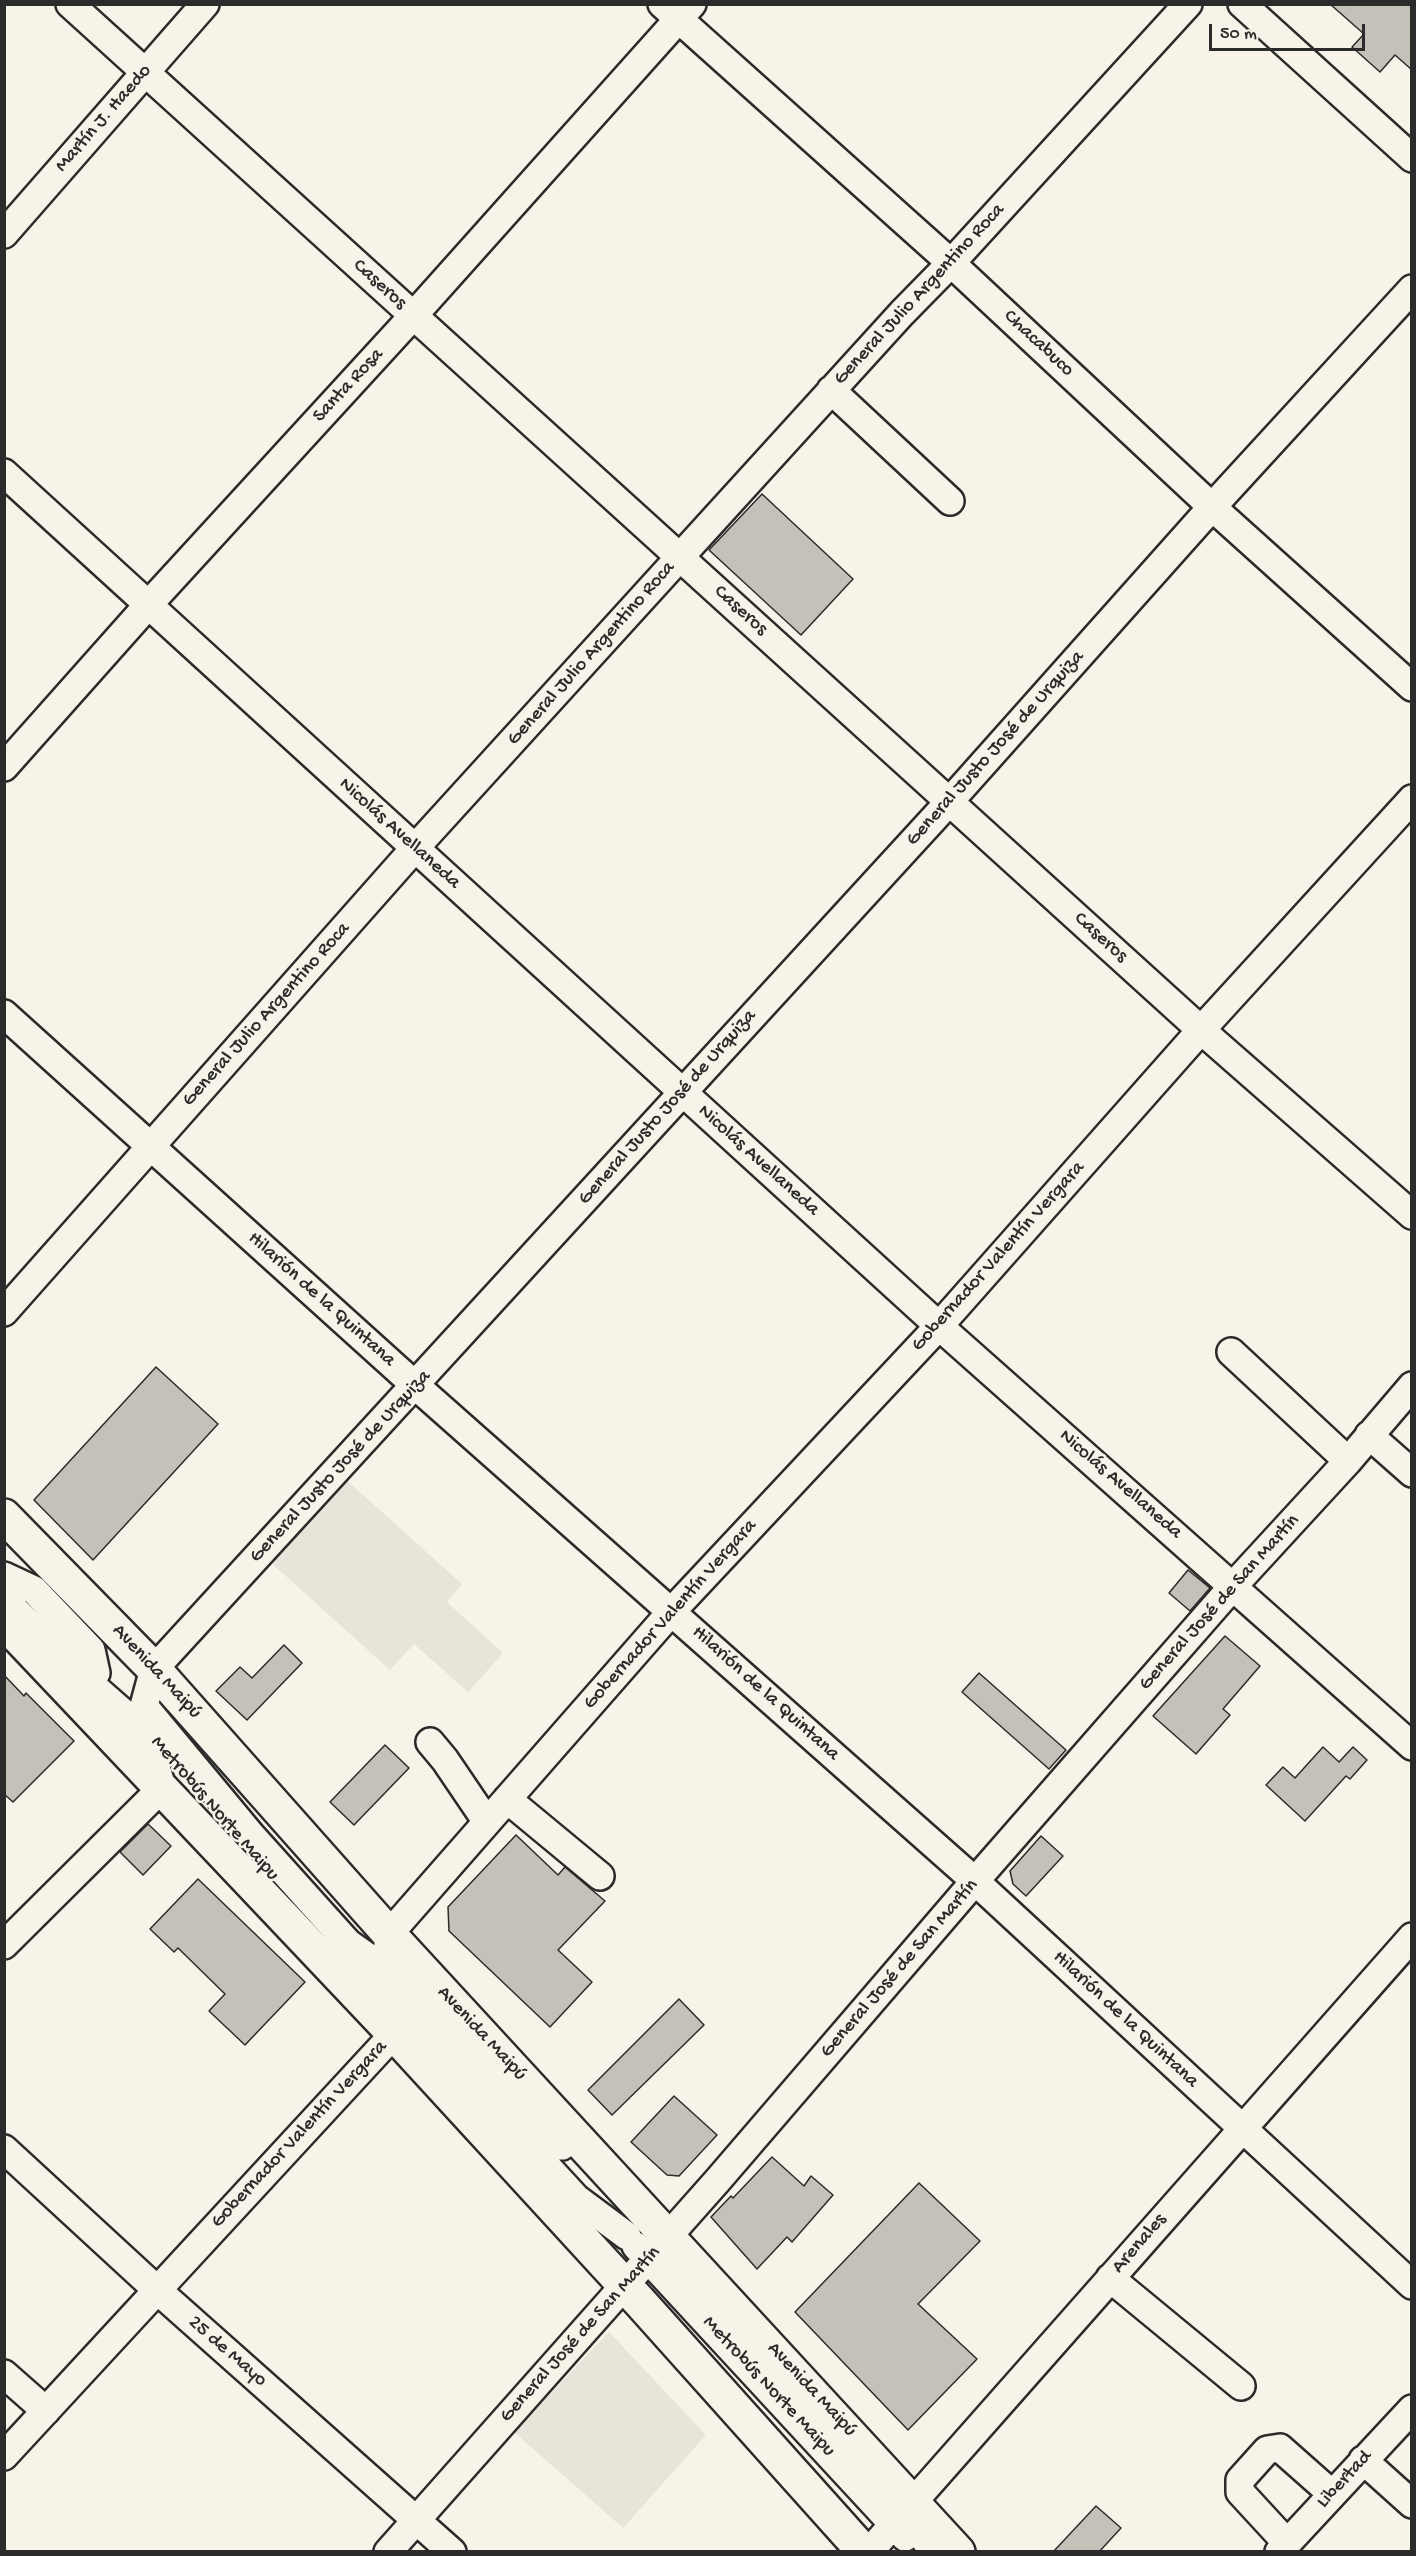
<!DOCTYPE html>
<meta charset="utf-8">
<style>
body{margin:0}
#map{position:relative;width:1416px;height:2556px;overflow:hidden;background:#f7f3e8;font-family:"Gochi Hand",sans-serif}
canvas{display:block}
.frame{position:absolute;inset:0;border:6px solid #2b2b2b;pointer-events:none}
.scale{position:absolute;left:1209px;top:24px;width:156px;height:27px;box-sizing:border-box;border:3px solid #2b2b2b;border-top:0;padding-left:8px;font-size:18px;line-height:21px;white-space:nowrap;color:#2b2b2b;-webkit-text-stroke:4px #f7f3e8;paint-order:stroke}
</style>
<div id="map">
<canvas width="1416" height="2556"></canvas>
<div class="frame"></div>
<div class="scale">50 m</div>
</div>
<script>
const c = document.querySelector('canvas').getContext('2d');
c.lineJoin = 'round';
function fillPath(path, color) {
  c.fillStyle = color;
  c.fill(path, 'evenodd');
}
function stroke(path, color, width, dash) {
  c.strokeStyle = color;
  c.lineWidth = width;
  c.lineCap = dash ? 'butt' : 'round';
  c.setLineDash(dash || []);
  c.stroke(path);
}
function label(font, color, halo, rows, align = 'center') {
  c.font = font + ' "Gochi Hand",sans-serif';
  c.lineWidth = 5;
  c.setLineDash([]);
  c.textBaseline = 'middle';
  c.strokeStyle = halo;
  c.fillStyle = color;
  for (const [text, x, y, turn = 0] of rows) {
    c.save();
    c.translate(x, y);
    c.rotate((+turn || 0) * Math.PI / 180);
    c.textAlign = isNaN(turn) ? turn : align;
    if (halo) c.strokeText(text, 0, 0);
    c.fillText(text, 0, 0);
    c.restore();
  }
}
fillPath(new Path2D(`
 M343,1477L462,1584L447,1602L503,1653L468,1692L414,1644L390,1670L268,1560Z
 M609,2332L706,2435L623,2528L514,2432Z`), '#e8e4da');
const building = new Path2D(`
 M1330,4H1412V70L1395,55L1380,72L1352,47L1364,34Z
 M762,494L853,579L801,635L709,550Z
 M156,1367L218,1424L93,1560L34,1500Z
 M1188,1570L1210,1588L1190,1611L1169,1593Z
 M1225,1636L1260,1666L1223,1709L1230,1715L1196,1754L1153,1716Z
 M284,1645L302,1663L247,1720L216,1691L240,1667L252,1678Z
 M979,1673L1066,1750L1049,1769L962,1692Z
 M4,1675L24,1696L26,1693L74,1741L13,1802L4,1794Z
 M385,1745L409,1768L354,1825L330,1802Z
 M1323,1747L1339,1762L1353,1747L1367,1760L1350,1779L1346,1776L1305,1821L1266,1785L1283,1767L1295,1778Z
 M148,1824L171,1846L143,1875L120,1852Z
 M516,1835L558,1875L565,1867L605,1901L558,1950L592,1982L550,2027L449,1931L448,1907Z
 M1041,1836L1063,1856L1026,1896L1013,1884L1010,1871Z
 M198,1879L305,1982L245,2045L209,2011L225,1994L178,1948L174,1952L150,1929Z
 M679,1999L704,2025L612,2115L588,2090Z
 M674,2096L717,2135L679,2176L667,2175L631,2142Z
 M772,2157L804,2186L811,2176L833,2195L792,2242L787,2237L757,2269L711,2217L731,2196L733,2198Z
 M919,2183L980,2241L918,2304L977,2359L908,2430L795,2312Z
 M1096,2506L1121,2528L1099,2552H1053Z`);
fillPath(building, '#c4c1b9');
stroke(building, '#2b2b2b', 1.5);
const minor = new Path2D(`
 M70,4L1201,1030L1412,1215
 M662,4L951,263L1212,507L1412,687
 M1242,4L1412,158
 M4,234L205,4
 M831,390L950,501
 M4,473L939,1326L1412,1746
 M4,767L149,604L413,316L692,4
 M4,1014L416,1386L975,1881L1412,2285
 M4,1312L415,848L902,313L951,263L1188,4
 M1231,1352L1348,1461
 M1369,1435L1412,1473
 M4,1576L34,1590L91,1650L96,1673
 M4,1599L87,1681L152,1738
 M144,1706L251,1835L348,1943L386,1970L434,2008L562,2146
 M430,1742L445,1760L487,1822
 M507,1799L600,1876
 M4,1945L162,1788L146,1732L144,1706L154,1669L949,802L1212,507L1412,289
 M336,1947L372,1988L421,2021L496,2111L576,2198L627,2236
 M4,2149L156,2289L452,2552
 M636,2246L905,2537
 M1110,2278L1241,2386
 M4,2374L46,2411
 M4,2456L394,2034L383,1995L389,1934L672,1611L939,1326L1201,1030L1412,799
 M1363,2460L1412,2504
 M906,2517L935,2552
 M1287,2543L1240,2492V2480L1267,2450L1280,2448L1332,2494
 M388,2552L718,2180L975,1881L1234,1585L1348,1461L1412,1386
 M869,2552L1412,1937
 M1279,2552L1412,2409`);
const major = new Path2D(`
 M4,1516L154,1669L389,1934L958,2552
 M4,1622L394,2034L640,2302L864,2552`);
stroke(minor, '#2b2b2b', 32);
stroke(major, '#2b2b2b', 38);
stroke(minor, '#f7f3e8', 27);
stroke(major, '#f7f3e8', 33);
label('20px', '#2b2b2b', '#f7f3e8', [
 ["Martín J. Haedo",104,119,-49],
 ["Caseros",379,285,42],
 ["General Julio Argentino Roca",920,295,-47],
 ["Chacabuco",1038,344,43],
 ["Santa Rosa",349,386,-47],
 ["Caseros",740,611,42],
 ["General Julio Argentino Roca",592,654,-48],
 ["General Justo José de Urquiza",996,749,-48],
 ["Nicolás Avellaneda",399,834,42],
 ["Caseros",1100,938,42],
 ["General Julio Argentino Roca",267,1015,-48],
 ["General Justo José de Urquiza",668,1108,-48],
 ["Nicolás Avellaneda",758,1161,42],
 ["Gobernador Valentín Vergara",999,1257,-48],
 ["Hilarión de la Quintana",321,1300,42],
 ["General Justo José de Urquiza",341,1467,-47],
 ["Nicolás Avellaneda",1120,1485,41],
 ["General José de San Martín",1220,1603,-48],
 ["Gobernador Valentín Vergara",671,1615,-48],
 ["Avenida Maipú",156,1672,47],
 ["Hilarión de la Quintana",765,1694,42],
 ["Metrobús Norte Maipu",214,1809,49],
 ["General José de San Martín",900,1969,-49],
 ["Hilarión de la Quintana",1125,2020,43],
 ["Avenida Maipú",481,2034,47],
 ["Gobernador Valentín Vergara",300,2135,-47],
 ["Arenales",1140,2244,-49],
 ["General José de San Martín",581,2335,-48],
 ["25 de Mayo",227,2352,41],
 ["Metrobús Norte Maipu",768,2387,47],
 ["Avenida Maipú",811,2390,47],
 ["Libertad",1345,2480,-47]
]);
</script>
